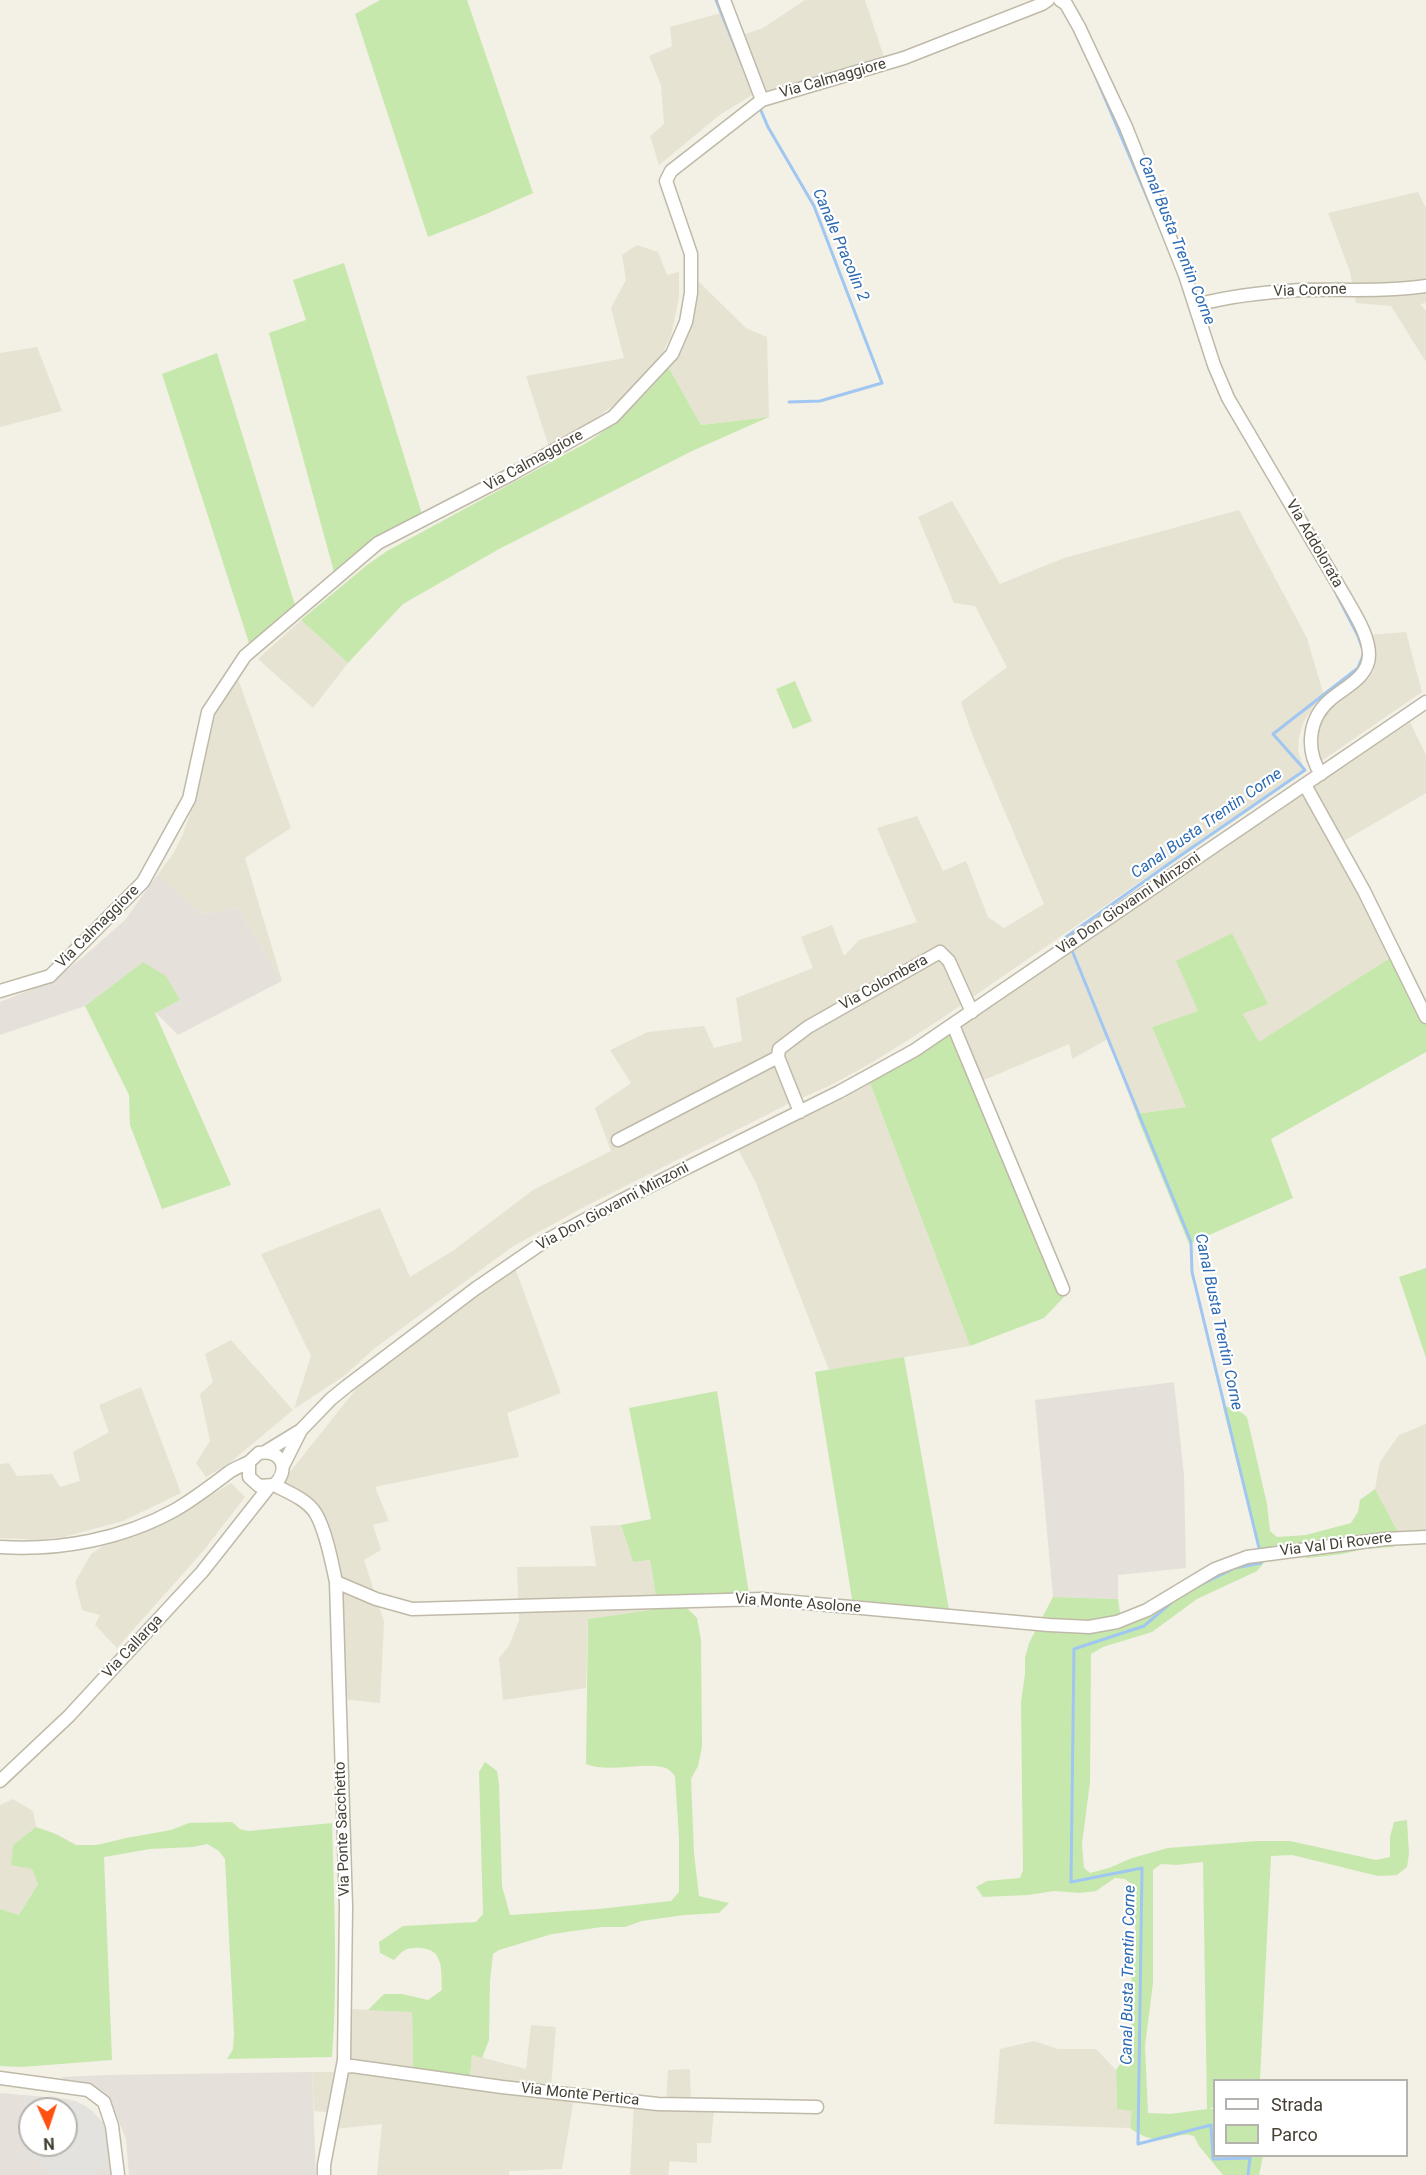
<!DOCTYPE html>
<style>
body{margin:0}
#map{position:relative;width:1426px;height:2175px;overflow:hidden;background:#f3f0e5;font-family:Roboto,sans-serif}
canvas{display:block}
.legend{position:absolute;left:1213px;top:2079px;width:195px;height:78px;box-sizing:border-box;background:#fff;border:2px solid #b5b3ae;margin:0;padding:8px 10px;list-style:none;font-size:18px;color:#464135}
.legend li{display:flex;align-items:center;gap:12px;height:30px}
.legend b{width:30px;border:2px solid #b5b3ae}
.north{position:absolute;left:18px;top:2097px;width:60px;height:60px;box-sizing:border-box;background:#fff;border:2px solid #b5b3ae;border-radius:50%;rotate:177deg;font-size:16px;font-weight:700;line-height:24px;text-align:center;color:#464135}
.north::after{content:'';display:block;margin:auto;width:21px;height:27px;background:#fe5111;clip-path:polygon(50% 0,100% 100%,50% 72%,0 100%)}
</style>
<div id="map">
<canvas width="1426" height="2175"></canvas>
<ul class="legend">
<li><b style="height:8px;background:#fff"></b>Strada</li>
<li><b style="height:16px;background:#c6e8ad"></b>Parco</li>
</ul>
<div class="north">N</div>
</div>
<script>
const c = document.querySelector('canvas').getContext('2d');
c.lineJoin = 'round';
function fillPath(path, color) {
  c.fillStyle = color;
  c.fill(path, 'evenodd');
}
function stroke(path, color, width, dash) {
  c.strokeStyle = color;
  c.lineWidth = width;
  c.lineCap = dash ? 'butt' : 'round';
  c.setLineDash(dash || []);
  c.stroke(path);
}
function label(font, color, halo, rows, align = 'center') {
  c.font = font + ' Roboto,sans-serif';
  c.lineWidth = 4.5;
  c.setLineDash([]);
  c.textBaseline = 'middle';
  c.strokeStyle = halo;
  c.fillStyle = color;
  for (const [text, x, y, turn = 0] of rows) {
    c.save();
    c.translate(x, y);
    c.rotate((+turn || 0) * Math.PI / 180);
    c.textAlign = isNaN(turn) ? turn : align;
    if (halo) c.strokeText(text, 0, 0);
    c.fillText(text, 0, 0);
    c.restore();
  }
}
fillPath(new Path2D(`
 M805,0H865L884,57L754,94L721,114L659,165L650,136L664,124L661,85L649,56L672,46L670,27L728,11L734,38L763,28Z
 M1418,192L1426,208V303L1420,304L1426,311V362L1391,306L1356,303L1350,272L1328,213Z
 M637,245L658,252L667,275L679,272V297L671,336L662,354L620,400L581,430L549,447L526,376L624,358L611,308L626,280L622,255Z
 M695,278L746,328L767,337L769,417L701,425L669,368L685,340L693,299Z
 M37,347L62,411L0,427V353Z
 M952,501L1000,584L1064,558L1239,510L1307,638L1324,696L1316,702L1303,723L1299,738L1298,751L1305,772L1141,881L941,1019L873,1062L831,1085L788,1104L580,1209L512,1247L375,1348L344,1376L294,1409L311,1356L261,1254L380,1208L410,1277L454,1250L533,1190L611,1151L595,1108L631,1083L610,1050L648,1032L704,1026L714,1048L742,1041L736,998L813,968L801,937L832,925L844,956L859,940L917,922L877,828L917,816L943,871L966,861L988,917L1004,928L1044,904L974,739L961,702L1007,667L975,606L954,603L918,517Z
 M301,620L348,663L313,708L258,659Z
 M1406,632L1422,692L1317,764V729L1327,712L1369,678L1374,669L1375,656L1369,635Z
 M238,679L291,828L245,858L282,981L238,908L201,914L158,874L173,854L183,834L194,802L204,750L215,714Z
 M1410,722L1426,755V793L1337,845L1393,956L1259,1043L1243,1014L1267,1004L1232,933L1177,961L1198,1011L1152,1027L1186,1107L1136,1114L1108,1039L1072,1059L1069,1044L977,1083L951,1034L1151,895Z
 M870,1083L970,1346L829,1370L756,1183L738,1149L839,1101Z
 M515,1268L561,1393L507,1413L519,1457L375,1487L389,1521L373,1525L381,1550L364,1560L384,1622L380,1703L342,1699L338,1612L317,1508L307,1496L282,1482L356,1389L386,1362Z
 M231,1340L293,1410L227,1465L206,1477L196,1463L210,1441L200,1394L213,1382L205,1354Z
 M141,1387L181,1493L123,1521L64,1537L41,1540L0,1538V1464L9,1463L17,1476L52,1474L60,1487L80,1481L73,1452L109,1432L99,1405Z
 M1426,1424V1544L1403,1541L1375,1489L1380,1462L1399,1435Z
 M231,1483L245,1497L204,1550L117,1648L95,1625L100,1615L82,1610L75,1582L91,1554L104,1545L129,1537L175,1517Z
 M621,1525L633,1562L650,1560L658,1610L588,1619L586,1688L503,1700L499,1658L509,1646L519,1620L517,1567L596,1566L590,1526Z
 M13,1799L33,1811L36,1827L13,1845L32,1869L38,1884L19,1915L0,1909V1805Z
 M349,2009L412,2011L413,2069L470,2076L472,2055L526,2069L531,2025L556,2027L550,2098H574L562,2169L509,2171V2175H377L382,2124L334,2129L338,2113L314,2111L312,2072H340Z
 M1034,2041L1058,2049H1096L1116,2070L1117,2109L1133,2110L1130,2128L994,2124L1000,2049Z
 M690,2069L691,2109H714L711,2143H697V2163L670,2161L668,2175H630L634,2102L666,2101L668,2070Z`), '#e7e3d3');
fillPath(new Path2D(`
 M158,874L201,914L238,908L282,981L178,1035L155,1012L180,1000L143,962L85,1006L0,1035V1002L35,988L63,972L82,958L125,920Z
 M1174,1382L1184,1475L1186,1568L1118,1575V1599L1053,1597L1035,1400Z
 M312,2072L316,2175H129L126,2139L117,2117L110,2108L61,2077L108,2075Z
 M0,2093L67,2099L84,2105L92,2111L105,2125L109,2133L115,2175H0ZM30,2109H66V2145H30Z`), '#e5e1da');
fillPath(new Path2D(`
 M380,0H467L533,193L484,215L428,237L355,14Z
 M344,263L422,514L358,553L334,572L269,333L306,320L293,280Z
 M217,353L295,605L250,646L162,374Z
 M669,368L701,425L769,417L692,451L499,549L403,604L348,663L301,620L367,565L387,551L588,442C623,419 642,398 669,368Z
 M795,681L812,721L793,729L776,689Z
 M1232,933L1268,1004L1243,1014L1259,1042L1393,956L1426,1022V1052L1271,1139L1293,1198L1189,1244L1136,1114L1186,1107L1152,1027L1198,1011L1176,961Z
 M143,962L166,976L180,1000L155,1013L231,1185L162,1209L130,1125L129,1095L85,1006Z
 M951,1034L1010,1167L1064,1297L1044,1318L970,1346L870,1083Z
 M1426,1268V1358L1399,1277Z
 M904,1357L951,1621L854,1611L815,1372Z
 M717,1391L750,1600L676,1606L687,1608L697,1618L701,1640L702,1747L698,1766L691,1779L694,1853L699,1896L729,1903L719,1913L684,1915L642,1921L625,1927H602L552,1934L499,1950L493,1954L490,1981L489,2040L482,2058L472,2055L470,2076L413,2069L412,2012L368,2010L384,1994H402L428,2000L442,1990C441,1980 443,1965 437,1956C432,1947 413,1946 405,1950C401,1952 397,1957 394,1960L380,1953L379,1942L403,1926L476,1922L483,1914L479,1772L485,1762L497,1771L499,1784L502,1886L510,1915L599,1909L671,1901L679,1892V1838L675,1776C673,1774 671,1771 668,1769C650,1760 609,1774 586,1764L588,1619L658,1609L650,1560L633,1562L621,1525L651,1519L629,1408Z
 M1223,1407H1234L1247,1417L1267,1504L1270,1531L1277,1537L1306,1535L1351,1523L1358,1512L1360,1500L1375,1489L1403,1541L1393,1547L1365,1549L1342,1554L1309,1558L1286,1555L1268,1558L1257,1571L1197,1599L1152,1632L1103,1647L1091,1654L1090,1782L1082,1844L1084,1868L1090,1873L1109,1868L1132,1858L1168,1848L1257,1841H1290L1376,1860L1390,1857V1837L1394,1822L1407,1820L1409,1854L1407,1867L1397,1875L1378,1876L1292,1855L1271,1856L1260,2080H1214V2107L1209,2109H1214V2156H1263L1259,2175H1223L1199,2146L1194,2136C1184,2133 1179,2136 1170,2138C1155,2142 1142,2137 1130,2128L1132,2111L1117,2109L1116,2070L1128,2053L1131,2045V1982L1136,1953L1134,1886L1125,1879L1115,1878L1096,1891L1080,1893L1054,1891L1028,1895L983,1897L976,1887L987,1881L1020,1878L1023,1870L1021,1702L1025,1674V1658L1029,1643L1053,1597L1118,1599L1121,1619L1103,1622H1065L1069,1632C1089,1632 1109,1632 1128,1625C1174,1607 1212,1571 1261,1559ZM1203,1862L1207,2109L1170,2114L1148,2113L1145,2046L1153,1983V1870L1161,1864L1176,1865Z
 M232,1822L240,1829L248,1831L332,1823C334,1901 338,1980 332,2057L227,2059L233,2049L234,2033L225,1859L219,1851L207,1844L193,1847L150,1849L104,1857L112,2060L22,2067L0,2066V1909L19,1915L38,1884L32,1869L11,1865L13,1845L36,1827L56,1834L76,1845H97L126,1838L171,1830L189,1823Z`), '#c6e8ad');
fillPath(new Path2D(`
 M22,2095L76,2101L92,2111L105,2125L106,2168L96,2169V2175H49L47,2167L28,2156ZM30,2109H66V2145H30Z`), '#e4e2de');
stroke(new Path2D(`
 M716,0L744,69
 M1095,75L1158,223
 M759,106L768,127L814,206L882,383L820,401L789,402
 M1068,942L1066,937L1177,858L1305,770L1273,734L1358,668L1364,653L1358,636L1337,595
 M1071,948L1191,1242L1192,1272L1259,1548
 M1196,1587L1235,1568L1261,1563
 M1173,1601L1144,1626L1074,1649L1071,1882L1142,1868L1138,2144L1211,2125L1213,2159L1250,2158L1248,2175`), '#a0c6f2', 3);
const minor = new Path2D(`
 M724,0L762,100
 M1060,0L1066,4L1079,27L1126,127L1185,275L1214,365L1228,398L1347,600C1356,616 1369,636 1369,655C1369,677 1345,687 1331,699C1308,718 1305,750 1321,774
 M1196,305C1230,296 1265,292 1301,290C1343,289 1385,292 1426,286
 M1305,785L1364,891L1426,1017
 M0,991L50,976L143,882L189,799L208,712L245,656L378,543L512,474L613,417L672,354L686,322L691,293V254L666,181L671,171L762,100L904,58L1042,4L1048,0
 M953,1025L1063,1289
 M800,1112L778,1057L779,1049L808,1027L940,952L949,961L972,1012
 M618,1140L778,1057
 M265,1452L301,1430L331,1399L347,1386L475,1289L545,1241L620,1201L839,1092L915,1050L1426,702
 M283,1466L301,1430
 M274,1485C288,1492 308,1500 316,1514C326,1531 332,1563 336,1582L346,1907L344,2060L324,2165V2175
 M0,1547C59,1551 123,1539 175,1510C194,1499 211,1486 228,1473C234,1468 242,1466 249,1462C252,1460 255,1456 259,1453C281,1449 291,1469 274,1485L259,1486L249,1477V1462
 M336,1582L376,1599L412,1609L762,1599L1049,1625L1089,1627L1117,1622L1147,1610L1215,1569L1247,1557L1385,1539L1426,1537
 M0,1781L69,1716L202,1572L269,1487
 M344,2067L352,2066L502,2087L658,2104L817,2107
 M0,2078L88,2090L104,2102L112,2126L118,2175`);
stroke(minor, '#bfb9a8', 15);
stroke(minor, '#fff', 12);
label('15px', '#464135', '#fff', [
 ["Via Calmaggiore",833,79,-16],
 ["Via Corone",1310,291,-2],
 ["Via Calmaggiore",534,461,-29],
 ["Via Addolorata",1314,544,60],
 ["Via Don Giovanni Minzoni",1129,904,-34],
 ["Via Calmaggiore",98,927,-45],
 ["Via Colombera",884,983,-29],
 ["Via Don Giovanni Minzoni",613,1207,-28],
 ["Via Val Di Rovere",1336,1545,-7],
 ["Via Monte Asolone",798,1604,4],
 ["Via Callarga",133,1647,-47],
 ["Via Ponte Sacchetto",343,1829,-92],
 ["Via Monte Pertica",580,2095,6]
]);
label('italic 16px', '#2c6ab3', '#fff', [
 ["Canal Busta Trentin Corne",1176,241,68],
 ["Canale Pracolin 2",840,245,67],
 ["Canal Busta Trentin Corne",1207,824,-35],
 ["Canal Busta Trentin Corne",1218,1322,78],
 ["Canal Busta Trentin Corne",1129,1975,-89]
]);
</script>
